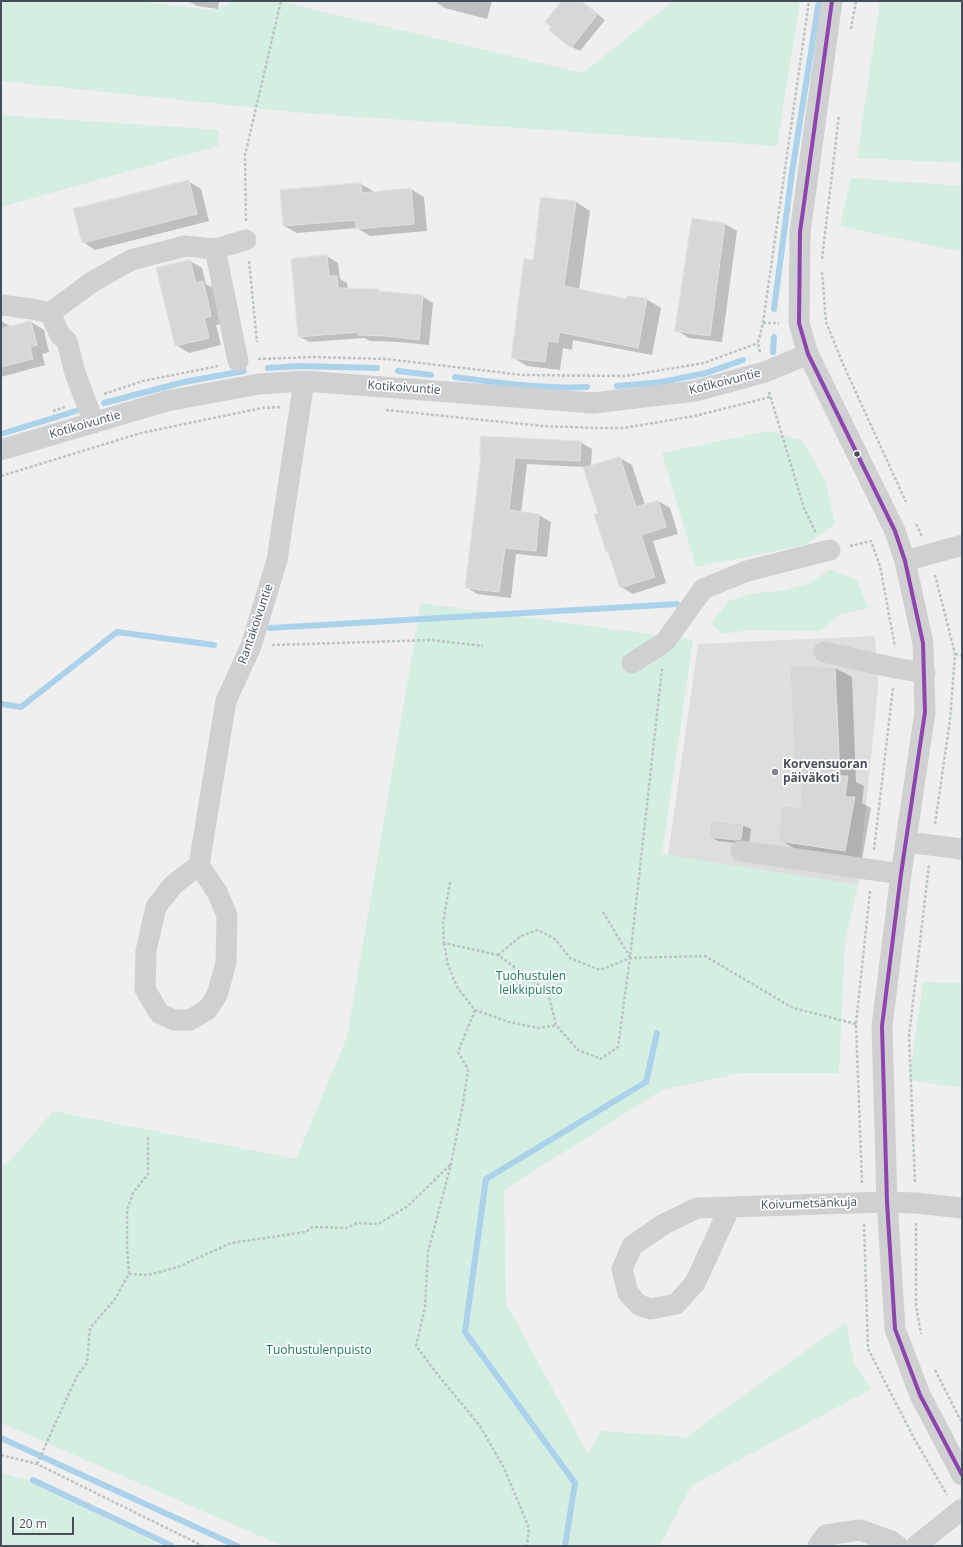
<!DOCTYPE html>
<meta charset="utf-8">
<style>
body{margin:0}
#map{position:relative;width:963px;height:1547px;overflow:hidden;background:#f0efef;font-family:"Open Sans",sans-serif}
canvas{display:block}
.frame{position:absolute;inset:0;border:2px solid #474e5b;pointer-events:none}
.scale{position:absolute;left:12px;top:1517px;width:62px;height:18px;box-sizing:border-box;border:2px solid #474e5b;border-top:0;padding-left:5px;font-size:12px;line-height:14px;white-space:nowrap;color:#474e5b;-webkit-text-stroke:3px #fff;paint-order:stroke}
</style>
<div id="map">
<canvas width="963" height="1547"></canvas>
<div class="frame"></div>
<div class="scale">20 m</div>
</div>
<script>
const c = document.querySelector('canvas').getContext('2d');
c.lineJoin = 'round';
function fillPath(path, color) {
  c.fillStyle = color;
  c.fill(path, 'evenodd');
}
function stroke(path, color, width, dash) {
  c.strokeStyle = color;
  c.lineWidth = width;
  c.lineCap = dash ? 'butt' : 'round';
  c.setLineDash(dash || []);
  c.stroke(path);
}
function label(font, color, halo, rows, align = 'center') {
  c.font = font + ' "Open Sans",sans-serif';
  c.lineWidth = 3.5;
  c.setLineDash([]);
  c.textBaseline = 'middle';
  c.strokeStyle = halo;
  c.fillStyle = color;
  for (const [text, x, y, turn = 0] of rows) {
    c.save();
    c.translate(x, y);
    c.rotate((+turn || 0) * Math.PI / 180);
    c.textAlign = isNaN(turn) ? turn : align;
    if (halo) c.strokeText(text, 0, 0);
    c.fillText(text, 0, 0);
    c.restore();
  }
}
fillPath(new Path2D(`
 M875,636L878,688L858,885L668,856L698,644Z`), '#dededf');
fillPath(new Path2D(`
 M1,1H132L214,10L238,1H277L583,73L673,1H800L777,146L304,113L1,81Z
 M880,1H962V163L857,158Z
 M1,115L219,130L218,146L1,207Z
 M851,178L962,186V252L840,226Z
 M767,431L802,440L826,482L835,524L805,545L696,567L662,453Z
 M830,569L857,580L868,608L841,614L820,631L749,630L723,634L711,623L729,601L754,593L782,591L810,583Z
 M421,603L693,640L662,854L858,885L845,942L839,1073H741L662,1090L504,1190L506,1303L588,1454L601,1431L686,1437L846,1322L854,1362L871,1389L691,1486L660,1546H283L1,1423V1166L10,1161L53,1111L296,1159L347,1037Z
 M923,982L962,983V1088L909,1080Z
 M1,1473L28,1480L162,1546H1Z`), '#d4eee2');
fillPath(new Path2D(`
 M188,1H219L218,9L197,6Z
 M437,1H492L487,19L445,8L437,3Z
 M563,1H581L605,20L580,51L572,47Z
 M188,181L201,189L209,221L95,250L83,242Z
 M361,184L373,191V193L411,189L424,197L427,231L370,236L357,228L297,233L284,226Z
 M576,202L590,211L579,290L628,300L646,299L661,308L652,355L573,340L572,350L563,348L560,370L527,366L512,357L533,261Z
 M725,224L737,231L722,342L689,338L676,330Z
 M327,256L338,263L340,279L347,283L348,289L378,290L381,292L422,296L433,303L429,345L399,342L370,341L364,338L310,342L298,336L292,259Z
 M190,261L202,268L206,284L215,289L223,323L216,325L221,345L189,353L176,345Z
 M1,321L12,327L31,322L44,330L49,352L42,354L45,365L1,377Z
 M580,442L592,449L591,466L620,458L632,465L645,505L658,501L670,508L678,534L653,541L666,583L633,594L621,587L610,553L607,552L600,514L584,467L527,464L521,513L539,515L551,522L547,557L516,554L511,598L477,594L466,587L482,457Z
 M835,668L852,677L856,782L864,786L862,803L871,808L862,860L797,850L780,840L801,808L803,775L796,771Z
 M742,825L751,829L749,844H745L718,841L710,836Z`), '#0003');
stroke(new Path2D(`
 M774,309L792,172L819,1
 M773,352L774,337
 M268,368L299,366L377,368
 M398,371L431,375
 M455,377C499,383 543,389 587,387
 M617,386L662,382L706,373L743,360
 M104,403L184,382L244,371
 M1,434L76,411
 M270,628L677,604
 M1,704L21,707L117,632L214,645
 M1,1438L237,1546
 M33,1480L172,1546
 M565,1546L575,1483L465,1332L486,1179L646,1082L657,1033`), '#abd2ea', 6);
const building = new Path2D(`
 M562,1H580L597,15L571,48L549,30L551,27L545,22Z
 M189,180L197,214L82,243L73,209Z
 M361,183L362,193L411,188L414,224L356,229V220L283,226L280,190Z
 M541,197L576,201L564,286L627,299V296L647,298L638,348L559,332L558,342L548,341L545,362L511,358L524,259L533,260Z
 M692,218L725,223L710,336L675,331Z
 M327,255L329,276H337L338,288L379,289V291L423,295L419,340L387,336L358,335V332L298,337L291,259Z
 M190,260L196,283L203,281L207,297L211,316L204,318L209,338L175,346L156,268Z
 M31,321L37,345L30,347L33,359L1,367V329Z
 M481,436L581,441L580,461L515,458L509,510L539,514L536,551L505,548L499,592L465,588L481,456H480Z
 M620,457L636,507L658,500L666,527L641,535L655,577L620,588L608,552H606L594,514L598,513L583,468Z
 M790,666L835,667L840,776H848L845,797H855L845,851L779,841L781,806L800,807L802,772H795Z
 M711,820L743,824L741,839L736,840L709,837Z`);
fillPath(building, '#d7d7d9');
stroke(building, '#e1e1e2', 1);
stroke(new Path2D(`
 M851,29L856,1
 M246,221L245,155L281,1
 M822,259L839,115
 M249,261L257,342
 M822,272L826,322L843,364L906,502
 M763,323H779
 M760,352L758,343L763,323L809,1
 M258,359L314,357L386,359L523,375L626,376L704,363L758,343
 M769,392L804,508L816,533
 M104,394L143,381L218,366
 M386,410L542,426L597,428H623L695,416L770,397
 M53,411L65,407
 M1,476L141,433L262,408L280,407
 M916,524L922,536
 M850,546L871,541L880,566L895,647
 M272,645L432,640L483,646
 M955,654L962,656
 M935,824L950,720L955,654L935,575
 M874,850L893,688
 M450,882L443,923L444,943L498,955L548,992L556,1025L578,1050L601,1059L618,1047L630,958L662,669
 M603,912L630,957
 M444,943L448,965L457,987L475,1010L509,1022L539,1028L556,1025
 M498,955L521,936L538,930L555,939L570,958L600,970L630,958L705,956L793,1008L856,1024
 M475,1010L458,1052L468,1069L463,1104L451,1164L428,1252L425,1307L416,1346L438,1375L480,1426L504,1468L529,1528L527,1546
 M915,1182L909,1036L929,865
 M862,1183L856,1024L870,891
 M916,1223V1306L921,1334
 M864,1224L868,1349L915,1440L947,1495
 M129,1274L127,1246V1210L133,1193L148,1174V1135
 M935,1370L962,1423
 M1,1455L37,1464L203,1546
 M37,1464L77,1376L87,1363L90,1328L115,1299L129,1274L148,1275L178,1267L231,1243L306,1232L312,1227L347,1228L357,1223L378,1224L408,1206L450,1165`), '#bac4c4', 2.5, [3, 2]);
stroke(new Path2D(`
 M832,1L800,232L799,323L808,354L895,531L905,561L923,643L925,712L901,874L882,1026L887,1202L895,1329L920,1395L962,1475
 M1,305L33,309L50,313L60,335L67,341L75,373L94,423
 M50,313L92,282L131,260L185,246L215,249
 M238,361L215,249L246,240
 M1,450L167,401L259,384L304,381L593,403L695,391L765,372L808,354
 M905,561L962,545
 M824,652L895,668L925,673
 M632,663L665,642L703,589L747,571L830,550
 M907,842L962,849
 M741,851L901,874
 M199,865L217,892L227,915L226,963L217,995L207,1010L190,1020H174L159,1013L145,989L146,951L156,907L173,885L199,865L226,701L251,646L277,560L304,381
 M730,1207L695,1283L676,1304L651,1309L639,1305L628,1293L622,1269L632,1246L664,1224L697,1208L730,1207L887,1202L916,1203L962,1208
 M818,1546L826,1535L860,1530L891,1541L898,1546
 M916,1546L962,1509`), '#ced0d2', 21);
stroke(new Path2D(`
 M832,1L800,232L799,323L808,354L895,531L905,561L923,643L925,712L901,874L882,1026L887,1202L895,1329L920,1395L962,1475`), '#8e44ad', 4);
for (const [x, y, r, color] of [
 [857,454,3.5,"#474e5b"],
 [775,772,4,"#82868f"]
]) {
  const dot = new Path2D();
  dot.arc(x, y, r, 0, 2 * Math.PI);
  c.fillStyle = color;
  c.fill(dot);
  stroke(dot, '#fff', 1.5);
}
label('12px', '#474e5b', '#fff', [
 ["Kotikoivuntie",725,382,-14],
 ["Kotikoivuntie",404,388,4],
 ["Kotikoivuntie",85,425,-16],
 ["Rantakoivuntie",256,624,-71],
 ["Koivumetsänkuja",809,1204,-2]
]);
label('bold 12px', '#474e5b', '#fff', [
 ["Korvensuoran",783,765],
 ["päiväkoti",783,779]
], 'left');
label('12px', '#1a7a5a', '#fff', [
 ["Tuohustulen",531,977],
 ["leikkipuisto",531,991],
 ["Tuohustulenpuisto",319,1351]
]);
</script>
